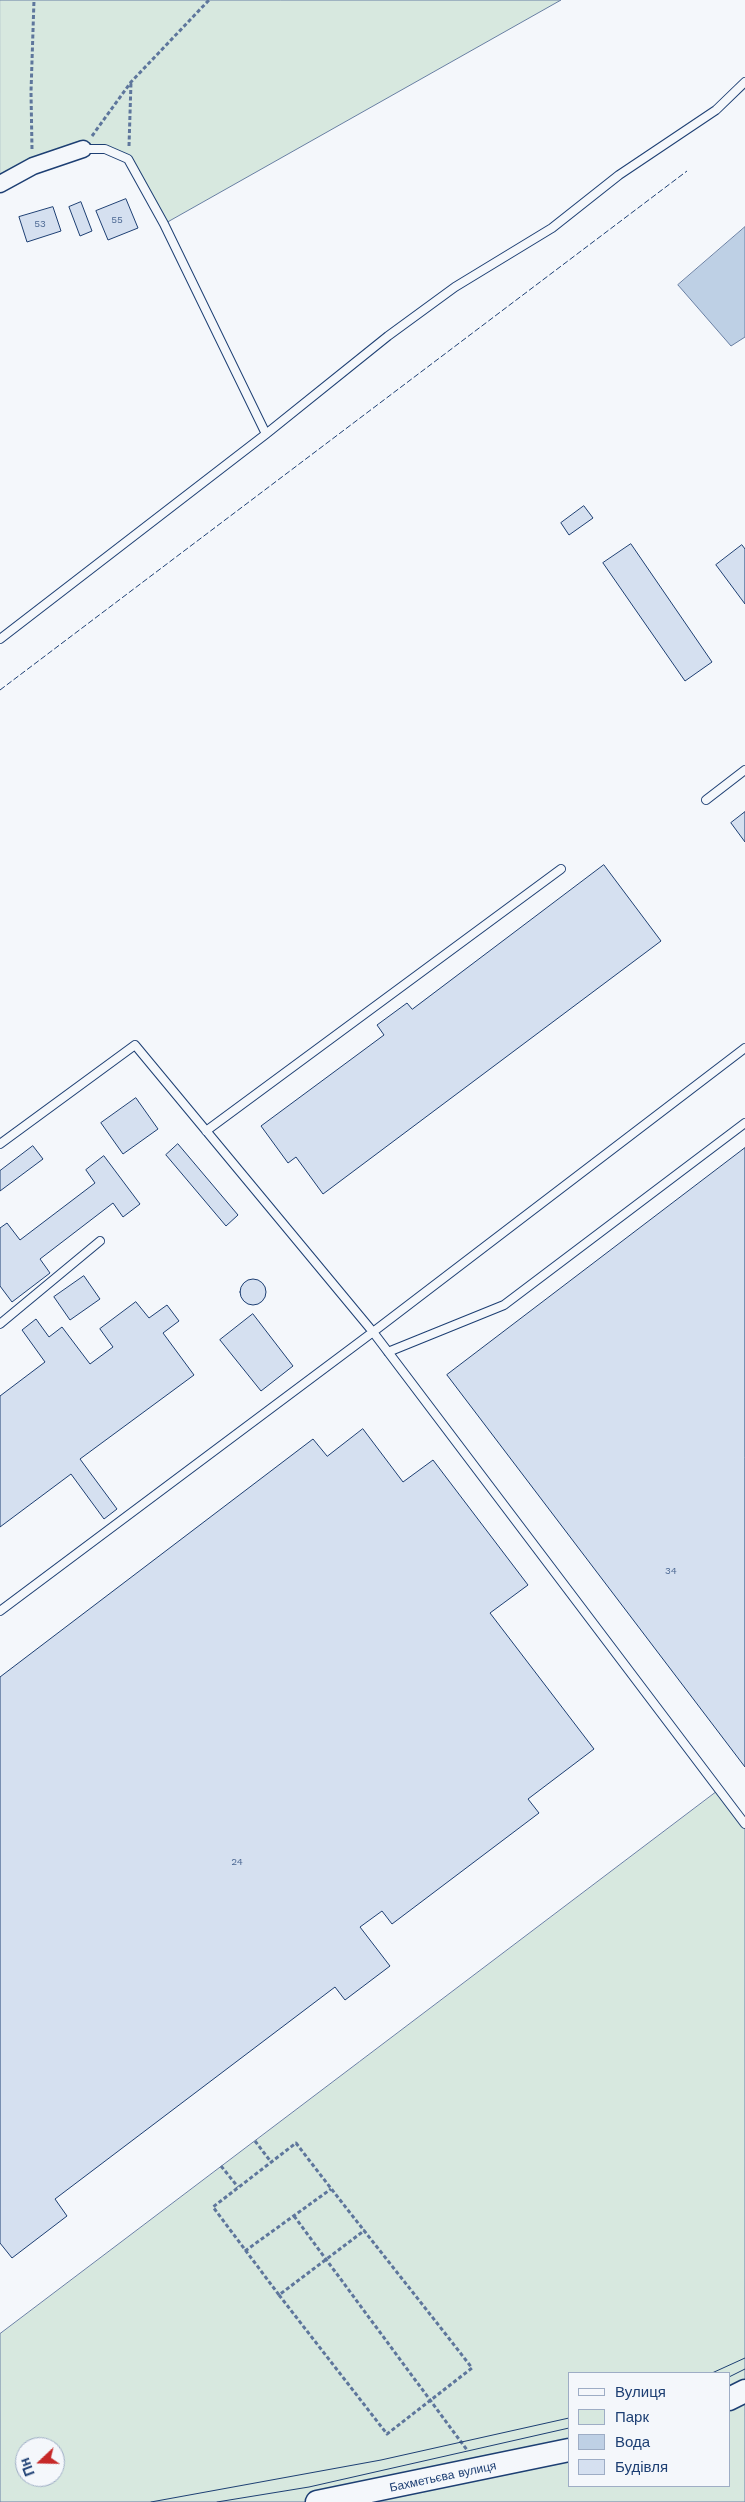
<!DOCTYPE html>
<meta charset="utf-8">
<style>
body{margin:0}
#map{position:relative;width:745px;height:2502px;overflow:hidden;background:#f4f7fb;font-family:"Work Sans",sans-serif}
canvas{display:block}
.legend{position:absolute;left:568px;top:2372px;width:162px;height:115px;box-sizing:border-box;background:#f4f7fb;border:1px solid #9eadc5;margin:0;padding:6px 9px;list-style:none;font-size:15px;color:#1d3f73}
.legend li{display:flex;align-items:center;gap:10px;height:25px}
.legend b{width:25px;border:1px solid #9eadc5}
.north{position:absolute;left:15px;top:2437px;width:50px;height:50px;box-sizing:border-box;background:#f4f7fb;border:1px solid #9eadc5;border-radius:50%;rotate:249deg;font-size:14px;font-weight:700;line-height:20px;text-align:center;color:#1d3f73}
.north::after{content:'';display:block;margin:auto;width:18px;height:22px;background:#c62828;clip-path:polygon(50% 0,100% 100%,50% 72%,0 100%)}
</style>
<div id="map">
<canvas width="745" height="2502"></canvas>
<ul class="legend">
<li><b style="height:6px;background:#f4f7fb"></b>Вулиця</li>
<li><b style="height:14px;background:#d7e8df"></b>Парк</li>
<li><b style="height:14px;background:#bed0e5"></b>Вода</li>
<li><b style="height:14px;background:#d5e0f0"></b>Будівля</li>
</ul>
<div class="north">Пн</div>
</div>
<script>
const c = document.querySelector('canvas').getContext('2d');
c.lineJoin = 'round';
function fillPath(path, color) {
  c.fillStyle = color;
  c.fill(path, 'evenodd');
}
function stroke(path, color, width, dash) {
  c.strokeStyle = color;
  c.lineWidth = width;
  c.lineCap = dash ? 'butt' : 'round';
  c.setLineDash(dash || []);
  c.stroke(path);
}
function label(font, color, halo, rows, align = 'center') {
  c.font = font + ' "Work Sans",sans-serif';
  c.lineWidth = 4;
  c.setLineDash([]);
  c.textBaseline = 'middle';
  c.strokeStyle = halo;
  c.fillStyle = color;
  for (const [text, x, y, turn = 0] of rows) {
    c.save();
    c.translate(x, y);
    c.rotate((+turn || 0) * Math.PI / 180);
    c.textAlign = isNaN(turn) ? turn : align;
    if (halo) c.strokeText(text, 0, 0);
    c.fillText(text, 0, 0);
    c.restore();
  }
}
const green = new Path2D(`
 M0,0H561L164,224L128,159L105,149H83L0,184Z
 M719,1790L745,1824V2502H0V2334ZM569,2373H729V2486H569ZM25,2447H55V2477H25Z`);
fillPath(green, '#d7e8df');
stroke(green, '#687fa3', 1);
const water = new Path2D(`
 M745,227V337L731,346L678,285Z`);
fillPath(water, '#bed0e5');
stroke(water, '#687fa3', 1);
const building = new Path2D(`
 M126,199L138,228L108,240L96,211Z
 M81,202L92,231L80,236L69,207Z
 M53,207L61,231L27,242L19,217Z
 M584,506L593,518L569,535L561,523Z
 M631,544L712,662L685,681L603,563Z
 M742,545L745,549V604L716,565Z
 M745,812V842L731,823Z
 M604,865L661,941L323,1194L296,1157L288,1163L261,1126L384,1035L377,1025L407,1003L412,1009Z
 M136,1098L158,1129L123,1154L101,1123Z
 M178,1144L238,1215L226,1226L166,1155Z
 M33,1146L43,1159L0,1191V1171Z
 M745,1148V1767L447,1375Z
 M104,1156L140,1204L123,1217L113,1203L40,1259L50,1273L12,1302L0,1286V1228L7,1223L20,1240L95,1183L86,1170Z
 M84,1276L100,1299L70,1320L54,1297Z
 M240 1292a13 13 0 1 1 26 0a13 13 0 1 1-26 0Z
 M136,1302L149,1318L167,1305L179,1321L163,1333L194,1375L80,1459L117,1509L104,1519L71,1474L0,1527V1396L45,1362L22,1330L36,1319L49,1337L62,1327L90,1364L113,1347L100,1329Z
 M253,1314L293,1366L261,1391L220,1340Z
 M363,1429L403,1482L433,1460L528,1585L490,1613L594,1749L528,1799L539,1813L392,1924L382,1911L360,1927L390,1966L345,2000L335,1987L55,2199L67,2216L12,2258L0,2243V1677L313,1439L327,1456Z`);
fillPath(building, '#d5e0f0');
stroke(building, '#1d3f73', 1);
const lane = new Path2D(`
 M83,149H105L128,159L164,224L266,434
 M0,639L266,434L388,336L455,287L552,228L619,175L716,110L745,82
 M706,800L745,770
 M206,1131L561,869
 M0,1144L135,1045L373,1332L745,1824
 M0,1324L100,1241
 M388,1352L504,1305L745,1123
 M0,1611L373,1332L745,1048`);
const street = new Path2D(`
 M0,184L33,166L83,149`);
const secondary = new Path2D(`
 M729,2399L745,2391
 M317,2502L569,2450`);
stroke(lane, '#1d3f73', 10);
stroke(street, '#1d3f73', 19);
stroke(secondary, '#1d3f73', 25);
stroke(new Path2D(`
 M92,136L131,82L209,0
 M129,146L131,82
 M32,149L31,92L34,0
 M255,2141L271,2162
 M221,2166L238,2187
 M294,2216L467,2450
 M245,2251L331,2189
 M279,2295L387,2434L472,2368C414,2293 354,2219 296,2143L213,2207L279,2295L365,2230`), '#5e769c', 3, [4, 2.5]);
stroke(lane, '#f4f7fb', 8);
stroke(street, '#f4f7fb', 16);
stroke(secondary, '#f4f7fb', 22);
stroke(new Path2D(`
 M712,2373L745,2358
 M729,2377L745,2369
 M151,2502L381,2460L569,2418
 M217,2502L309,2487L569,2428`), '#1d3f73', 1);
stroke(new Path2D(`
 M0,690L687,171`), '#1d3f73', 1, [6, 2.5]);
label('10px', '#4b6792', null, [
 ["55",117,220],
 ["53",40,224],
 ["34",671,1571],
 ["24",237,1862]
]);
label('12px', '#1d3f73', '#f4f7fb', [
 ["Бахметьєва вулиця",443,2477,-12]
]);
</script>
